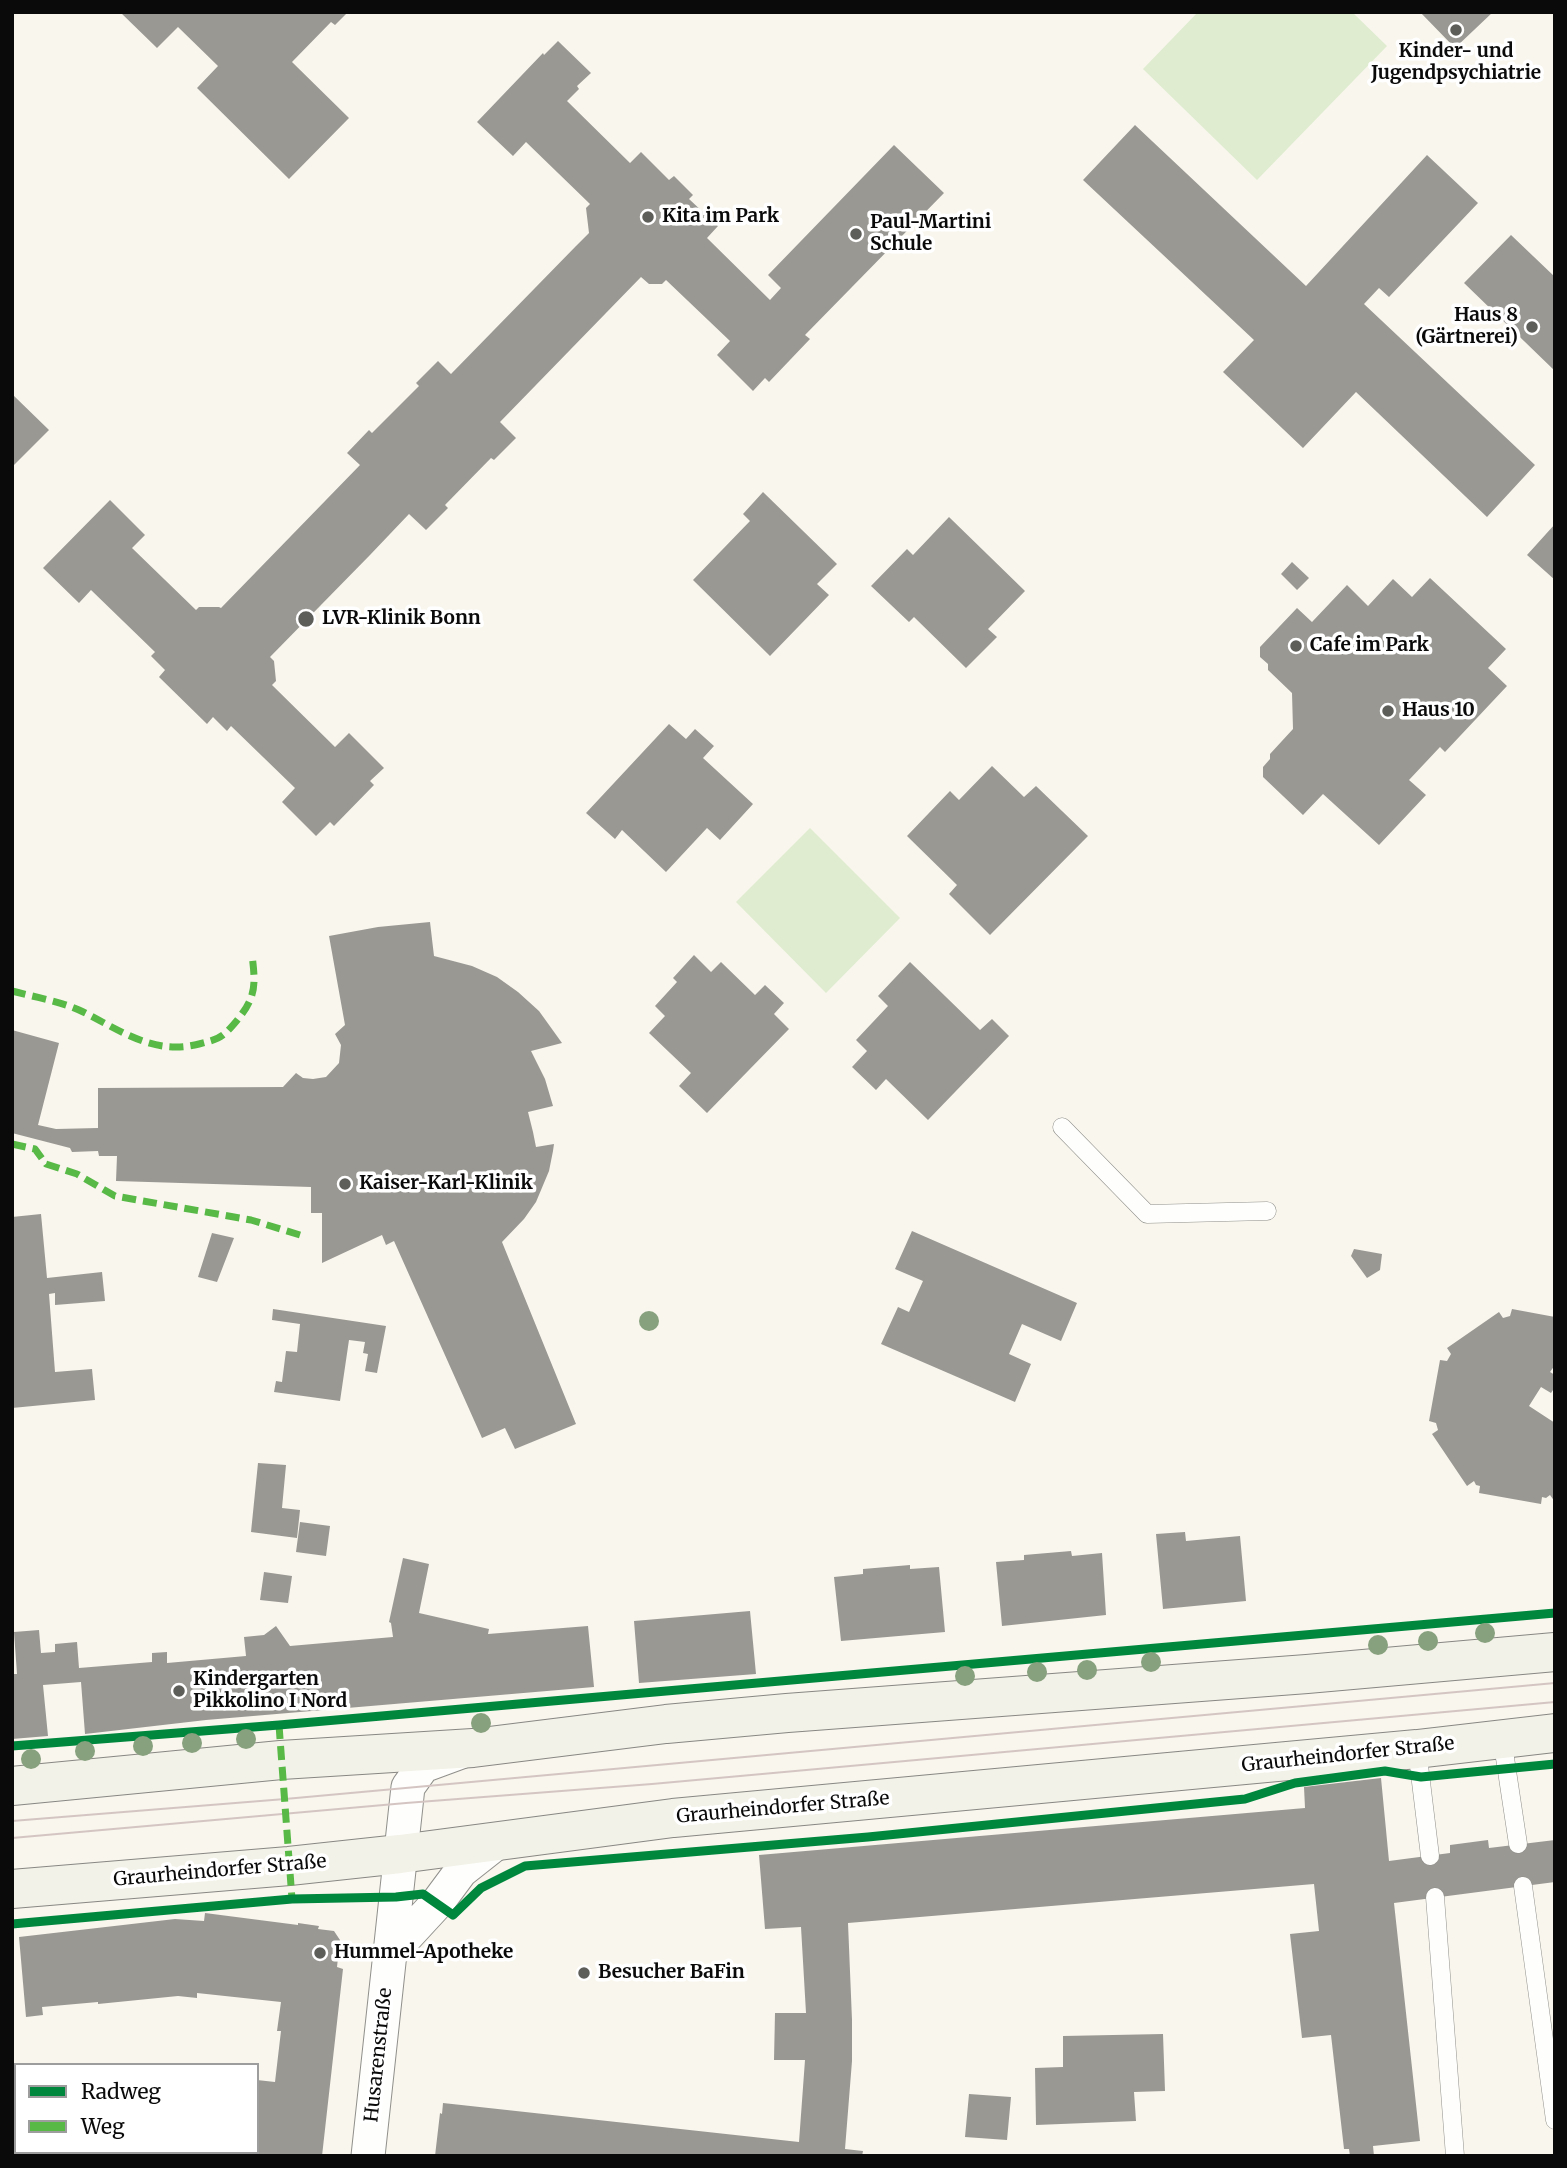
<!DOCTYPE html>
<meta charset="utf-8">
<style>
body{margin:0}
#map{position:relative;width:1567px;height:2168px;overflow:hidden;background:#f8f6ed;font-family:Merriweather,serif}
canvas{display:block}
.frame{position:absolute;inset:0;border:14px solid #0a0a0a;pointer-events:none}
.legend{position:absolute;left:14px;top:2063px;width:245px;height:91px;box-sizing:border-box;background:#fff;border:2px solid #9d9d9d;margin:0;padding:9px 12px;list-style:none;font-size:21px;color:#0a0a0a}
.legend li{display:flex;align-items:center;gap:14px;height:35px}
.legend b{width:35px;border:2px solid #9d9d9d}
</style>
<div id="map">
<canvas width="1567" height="2168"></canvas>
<div class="frame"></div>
<ul class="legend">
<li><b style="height:9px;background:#00873e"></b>Radweg</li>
<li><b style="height:9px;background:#58b947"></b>Weg</li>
</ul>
</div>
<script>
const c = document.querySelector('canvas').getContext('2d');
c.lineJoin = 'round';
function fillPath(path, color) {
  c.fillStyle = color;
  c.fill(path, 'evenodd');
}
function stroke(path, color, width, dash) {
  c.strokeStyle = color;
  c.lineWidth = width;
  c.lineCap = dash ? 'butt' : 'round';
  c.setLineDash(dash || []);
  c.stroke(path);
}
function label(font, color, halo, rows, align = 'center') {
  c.font = font + ' Merriweather,serif';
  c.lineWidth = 7;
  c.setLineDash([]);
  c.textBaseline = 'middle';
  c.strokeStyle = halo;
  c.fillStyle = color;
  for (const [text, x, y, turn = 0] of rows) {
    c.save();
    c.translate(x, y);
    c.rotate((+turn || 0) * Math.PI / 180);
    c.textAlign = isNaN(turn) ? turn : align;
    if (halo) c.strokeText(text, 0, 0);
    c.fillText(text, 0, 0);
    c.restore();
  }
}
fillPath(new Path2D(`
 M1198,12H1352L1387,46L1257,180L1143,69Z
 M810,828L900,918L826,993L736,902Z`), '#dfeccf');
fillPath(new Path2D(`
 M120,12H348L335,25L331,22L292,62L349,118L289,179L197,88L218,66L178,27L157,48Z
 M1420,12H1493L1455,48Z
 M558,41L591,73L577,86L579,89L567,101L630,163L641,152L669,180L674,176L693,195L689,199L718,226L707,238L770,300L781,288L768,275L894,145L944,193L805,335L810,339L769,382L765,378L753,391L717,355L730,341L666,280L662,284H649L641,277L500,422L516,438L494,460L491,458L445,505L448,508L426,530L409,514L370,555L270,657L274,661L276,681L272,685L335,747L349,733L384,768L370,781L374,785L334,826L330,822L316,836L282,802L295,788L231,726L227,731L213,717L207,724L159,677L165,670L151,656L155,652L91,590L79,603L43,568L110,500L145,535L132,548L196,610L199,607H219L221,608L360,465L347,453L369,430L372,433L419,386L416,383L438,361L451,374L576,246L589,233L586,208L590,204L526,142L513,156L477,122L543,53L544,55Z
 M1135,125L1306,286L1427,155L1478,203L1389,297L1379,288L1364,304L1535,465L1487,517L1356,392L1303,448L1223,372L1254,340L1083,180Z
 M1511,235L1555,277V371L1464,283Z
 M12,394L49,430L12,467Z
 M763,492L837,564L817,584L829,595L770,656L693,580L750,521L743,514Z
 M949,517L1025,591L988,629L997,637L966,668L914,617L909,622L871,586L907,549L913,555Z
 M1555,524V580L1527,555Z
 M1292,562L1309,578L1297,590L1281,574Z
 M1430,578L1506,649L1488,668L1507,686L1445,752L1440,747L1409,780L1426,795L1379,845L1323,794L1303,815L1263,777V767L1270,759V754L1293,729L1292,693L1268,670V664L1260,657V647L1297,608L1312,622L1347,585L1368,606L1393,579L1412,597Z
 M669,724L686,739L695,729L714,746L703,758L753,804L720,840L707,828L666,872L622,830L615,839L586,813Z
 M992,766L1024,797L1036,786L1088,836L990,935L949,894L957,885L907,836L950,791L959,800Z
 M430,922L434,956L472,966L497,977L518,992L539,1011L562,1043L531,1051L545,1079L553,1106L528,1112L533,1132L536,1147L554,1144L553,1151L549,1171L536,1202L524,1219L502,1242L576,1424L515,1449L505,1428L482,1438L394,1241L386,1245L382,1235L322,1263V1213H311V1187L116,1181L117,1156H99L98,1151L72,1152L70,1148L12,1133V1030L59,1043L38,1125L56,1129L98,1128V1088L283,1087L296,1073L303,1078L313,1079L326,1077L339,1063L341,1045L335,1034L345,1025L329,936L378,927Z
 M694,955L711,972L721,962L755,995L765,985L784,1003L774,1014L789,1029L707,1113L679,1086L691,1073L649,1033L665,1016L655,1006L677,982L673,978Z
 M910,962L980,1030L992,1019L1009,1036L928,1120L886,1079L876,1090L852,1067L867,1051L856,1040L888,1006L878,996Z
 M41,1214L47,1278L102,1272L105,1301L55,1305V1293L49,1294L55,1372L92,1369L95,1400L12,1408V1217Z
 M912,1231L1077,1303L1061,1341L1022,1324L1009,1354L1031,1364L1015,1402L881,1344L898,1307L909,1312L923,1281L895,1269Z
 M212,1233L234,1238L217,1282L198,1277Z
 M1354,1249L1382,1254L1380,1270L1367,1278L1351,1256Z
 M273,1309L386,1326L377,1373L365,1371L368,1354L363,1353L365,1342L349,1340L340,1401L274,1392L276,1381L282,1382L286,1351L297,1352L300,1324L272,1320Z
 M1512,1309L1555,1317V1365L1550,1372L1555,1375V1387L1551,1393L1541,1387L1529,1406L1555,1423V1502L1550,1495L1546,1498L1542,1497L1541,1504L1479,1493L1480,1486L1476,1485L1474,1481L1467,1486L1432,1434L1438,1430L1436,1423L1429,1421L1440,1360L1447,1361L1451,1354L1447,1348L1499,1312L1503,1318L1510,1316Z
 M258,1463L286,1465L282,1508L300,1510L297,1538L251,1532Z
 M300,1522L330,1526L326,1556L296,1552Z
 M1185,1532L1186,1541L1240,1536L1246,1601L1163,1609L1156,1534Z
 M1071,1551L1072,1556L1102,1553L1106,1615L1002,1626L996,1562L1024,1560V1555Z
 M403,1558L429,1564L419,1613L489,1629L488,1634L588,1626L594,1687L206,1720L85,1734L81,1682L43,1685L48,1736L12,1739V1674H17L14,1632L39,1630L41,1653L55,1652V1644L77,1642L79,1668L152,1662V1653L167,1652V1663L246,1656L244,1637L264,1635L276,1626L290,1646L393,1637L391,1623L389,1622Z
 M910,1565V1569L939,1567L945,1632L841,1641L834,1577L863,1574V1569Z
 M264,1572L292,1576L288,1603L260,1600Z
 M750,1611L756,1674L639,1683L634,1621Z
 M1381,1778L1389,1861L1450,1853V1845L1488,1840L1489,1848L1555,1840V1882L1394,1903L1420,2141L1373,2146L1374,2156H1350L1349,2149H1344L1331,2035L1302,2038L1290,1934L1319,1931L1314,1884L848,1923L852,2020V2061L845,2149L863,2151L862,2156H435L440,2113L442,2114L443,2103L799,2142L805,2060H774L775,2013H806L801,1927L765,1929L759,1855L1305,1808L1304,1787Z
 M205,1913L298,1925V1923L319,1926L318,1929L334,1931L340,1940L337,1967L343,1969L322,2156H253L254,2152H257L259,2106L257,2105V2080L275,2082L281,2031H277L281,2002L197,1993V1998L178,1996L98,2004V2002L42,2007L43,2015L26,2017L19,1937L175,1919L204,1921Z
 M1163,2034L1165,2091L1134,2092L1136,2121L1036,2125L1035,2068L1063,2067V2036Z
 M969,2094L1011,2097L1007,2140L965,2137Z`), '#9a9893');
const service = new Path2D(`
 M1062,1127L1147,1214L1267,1211
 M1502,1738L1518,1844
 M1417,1749L1430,1856
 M1523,1886L1555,2120
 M1435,1897L1455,2156`);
const minor = new Path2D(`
 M390,1954L438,1902L461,1871L499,1841
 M368,2156L408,1787L423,1766L461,1752`);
const secondary = new Path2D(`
 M12,1786L281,1760L473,1748L666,1724L787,1713L1307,1674L1555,1652
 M12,1889L289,1866L400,1854L673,1818L1417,1749L1555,1733`);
stroke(service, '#91908c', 19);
stroke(minor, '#91908c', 35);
stroke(secondary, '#888783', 40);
stroke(service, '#fefefc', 18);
stroke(minor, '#fefefc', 33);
stroke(secondary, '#f3f2e8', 38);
stroke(new Path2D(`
 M12,1821L285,1799L1555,1683
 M12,1838L406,1803L652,1784L1555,1702`), '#d4c5c3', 2);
stroke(new Path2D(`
 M12,991C34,997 59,1001 79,1010C119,1029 152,1056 199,1044C218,1039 221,1039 234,1024C256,998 256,987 252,955
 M12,1144L35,1149L46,1164L77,1174L115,1196L251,1220L300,1235
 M279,1725L292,1899`), '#58b947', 7, [14, 7]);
stroke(new Path2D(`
 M12,1746L279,1725L1555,1613
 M12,1924L292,1899L396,1897L423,1894L453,1915L481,1888L525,1866L868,1837L1245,1799L1295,1783L1385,1771L1421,1777L1555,1764`), '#00873e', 9);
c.fillStyle = '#87a07d';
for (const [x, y] of [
 [649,1321],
 [1485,1633],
 [1428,1641],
 [1378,1645],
 [1151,1662],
 [1087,1670],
 [1037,1672],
 [965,1676],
 [481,1723],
 [246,1739],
 [192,1743],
 [143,1746],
 [85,1751],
 [31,1759]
]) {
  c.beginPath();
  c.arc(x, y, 10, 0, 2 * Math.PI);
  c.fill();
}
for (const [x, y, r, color] of [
 [1456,30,7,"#5d5d59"],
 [648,217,7,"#5d5d59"],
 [856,234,7,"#5d5d59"],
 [1532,327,7,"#5d5d59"],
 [306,619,9,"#5d5d59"],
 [1296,646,7,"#5d5d59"],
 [1388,711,7,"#5d5d59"],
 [345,1184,7,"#5d5d59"],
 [179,1691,7,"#5d5d59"],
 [320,1953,7,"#5d5d59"],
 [584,1973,7,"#5d5d59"]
]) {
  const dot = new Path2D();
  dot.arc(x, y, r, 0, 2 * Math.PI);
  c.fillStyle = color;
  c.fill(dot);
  stroke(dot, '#fff', 2.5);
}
label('bold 19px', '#0a0a0a', '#fff', [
 ["Kinder- und",1456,52,"center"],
 ["Jugendpsychiatrie",1456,74,"center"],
 ["Kita im Park",662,217],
 ["Paul-Martini",870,223],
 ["Schule",870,245],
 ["Haus 8",1518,316,"right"],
 ["(Gärtnerei)",1518,338,"right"],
 ["LVR-Klinik Bonn",322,619],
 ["Cafe im Park",1310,646],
 ["Haus 10",1402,711],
 ["Kaiser-Karl-Klinik",359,1184],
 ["Kindergarten",193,1680],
 ["Pikkolino I Nord",193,1702],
 ["Hummel-Apotheke",334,1953],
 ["Besucher BaFin",598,1973]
], 'left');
label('19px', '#0a0a0a', '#fff', [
 ["Graurheindorfer Straße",1348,1755,-6],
 ["Graurheindorfer Straße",783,1808,-5],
 ["Graurheindorfer Straße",220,1871,-5],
 ["Husarenstraße",379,2055,-84]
]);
</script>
